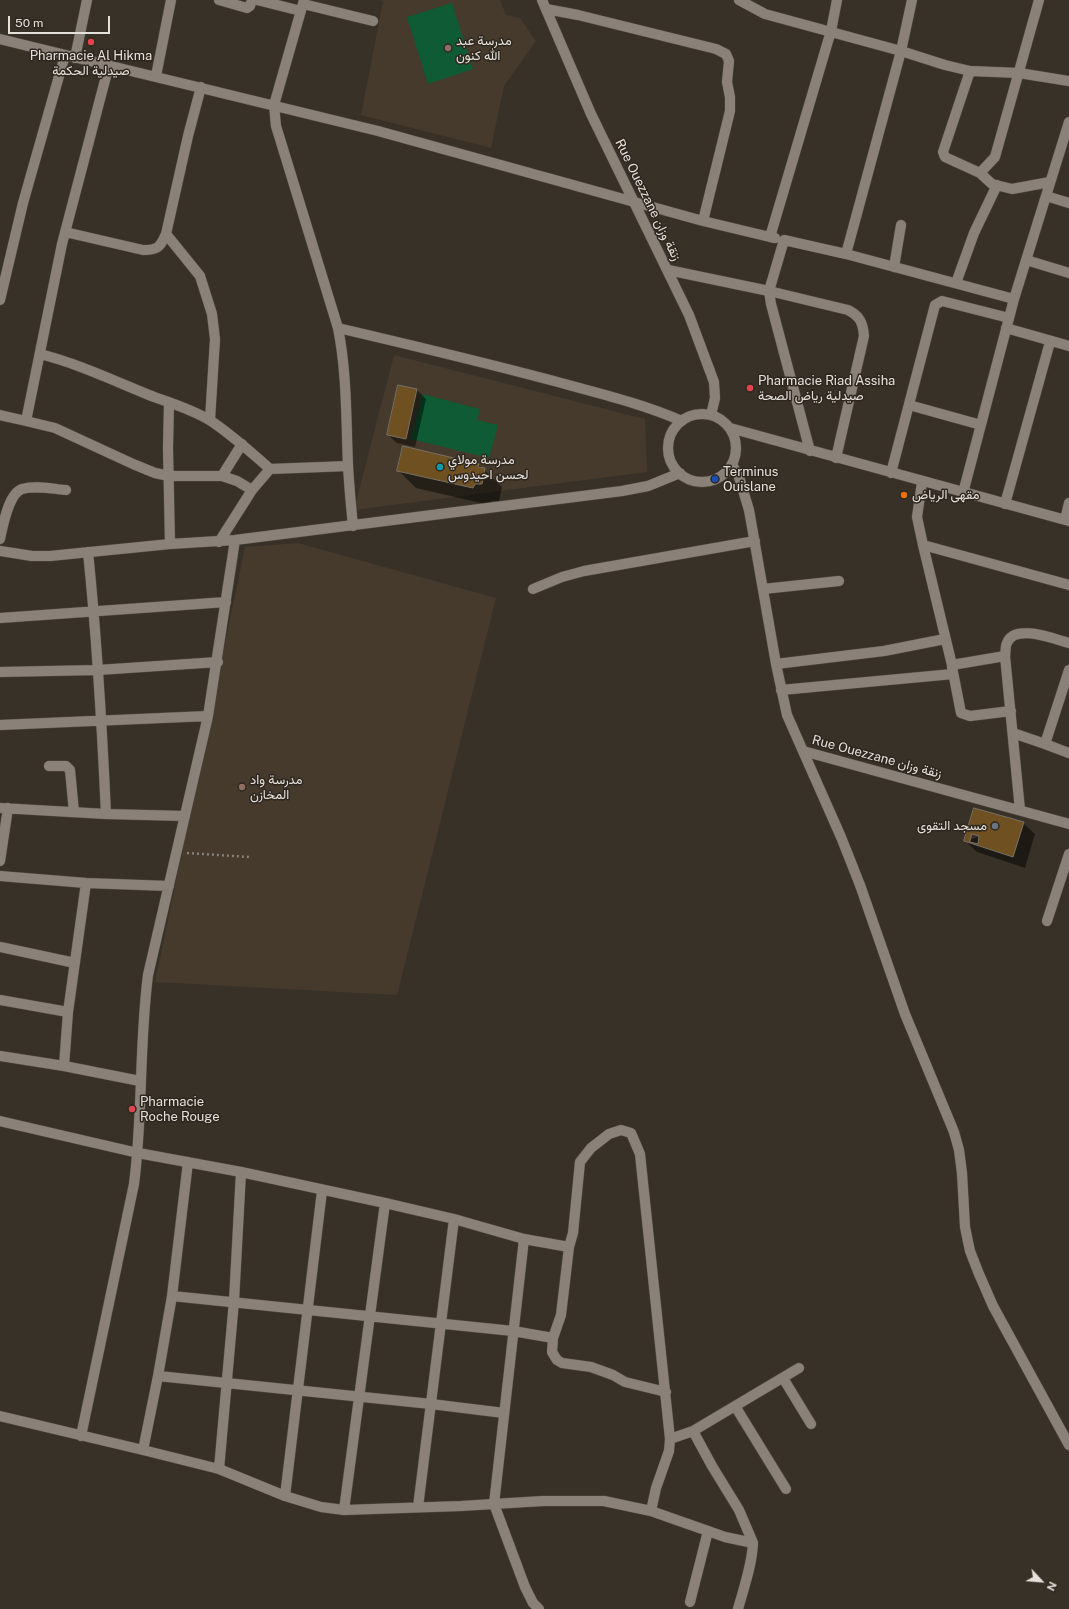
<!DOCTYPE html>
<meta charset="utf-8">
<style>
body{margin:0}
#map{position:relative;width:1069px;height:1609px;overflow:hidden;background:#383128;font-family:"Public Sans",sans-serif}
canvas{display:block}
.north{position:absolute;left:1021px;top:1561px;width:40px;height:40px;-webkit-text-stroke:3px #2e271f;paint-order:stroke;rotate:116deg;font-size:11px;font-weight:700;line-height:16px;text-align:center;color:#e4e0da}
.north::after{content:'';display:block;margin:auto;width:14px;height:18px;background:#e4e0da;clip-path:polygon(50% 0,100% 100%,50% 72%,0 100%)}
.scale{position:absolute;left:8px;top:16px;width:102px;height:18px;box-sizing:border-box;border:2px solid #e4e0da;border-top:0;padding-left:5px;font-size:12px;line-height:14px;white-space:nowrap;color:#e4e0da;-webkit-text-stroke:3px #2e271f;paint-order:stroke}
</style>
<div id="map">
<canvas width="1069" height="1609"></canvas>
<div class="north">N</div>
<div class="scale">50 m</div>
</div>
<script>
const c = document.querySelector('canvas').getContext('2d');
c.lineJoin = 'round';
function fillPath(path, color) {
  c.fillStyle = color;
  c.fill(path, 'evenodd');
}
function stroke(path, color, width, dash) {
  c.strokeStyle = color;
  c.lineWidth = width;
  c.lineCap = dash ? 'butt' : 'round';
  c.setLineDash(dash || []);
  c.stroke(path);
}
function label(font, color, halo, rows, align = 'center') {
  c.font = font + ' "Public Sans",Vazirmatn,sans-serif';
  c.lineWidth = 3;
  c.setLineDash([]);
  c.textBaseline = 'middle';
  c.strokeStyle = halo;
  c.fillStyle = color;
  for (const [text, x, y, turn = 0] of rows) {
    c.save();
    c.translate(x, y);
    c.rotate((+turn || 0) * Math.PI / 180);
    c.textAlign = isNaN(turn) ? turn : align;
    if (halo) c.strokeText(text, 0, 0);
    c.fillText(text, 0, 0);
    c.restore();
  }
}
fillPath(new Path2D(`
 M379,0H500L506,15L520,18L536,41L504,86L491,148L361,115L383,1Z
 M394,355L645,419L647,472L354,510Z
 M298,543L496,598L397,995L155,982L245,547Z`), '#453a2c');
fillPath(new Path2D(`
 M452,3L473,69L428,84L407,17Z
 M422,394L480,409L477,420L498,425L489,458L411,439Z`), '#0e5b35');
fillPath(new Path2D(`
 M399,386L417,390L426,399L415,447L397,443L388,435Z
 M479,465L502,487L499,501H492L490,505L416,488L398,470Z
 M1023,823L1035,834L1025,868L977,852L965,841Z`), '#0007');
const building = new Path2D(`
 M398,385L417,389L406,439L387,435Z
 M403,446L479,464L478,467L485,468L482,484H475L473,488L397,471Z
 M974,808L1024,822L1013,857L964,841Z
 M972,834L979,836L978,844L970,842Z`);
fillPath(building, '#6f5021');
stroke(building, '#777066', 1);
const minor = new Path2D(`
 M219,0L247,8L250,6L252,0
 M257,0L301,11
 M304,0L274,105L276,126L338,328C347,373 346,419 348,465C349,485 351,506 353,526
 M542,0L591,114L689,315L714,382L715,398L711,415
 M739,0L765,14L901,51L912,0
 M303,4L373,21
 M546,9L578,15L716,49L726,54L729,61L727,82L730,97V111L703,221
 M0,39L378,131L703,221L770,237
 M75,58L87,0
 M970,71L1019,73L1069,81
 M156,76L171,0
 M980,173L995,157L1039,0
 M1046,196L1069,203
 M65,232L143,250C157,250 160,248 166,234L188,136L201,87
 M166,234L200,276L212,314L215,339L210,420
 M775,238L770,237L831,31L837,0
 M846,254L901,51L945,65L970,71L943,152L945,157L980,173L992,184L1012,189L1050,182
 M1026,260L1069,273
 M894,267L901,225
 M668,270L769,291L771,304L810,451
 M956,283L974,233L997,185
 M0,300L23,203L65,55
 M338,328C411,345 482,362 554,381C597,393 641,403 682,421
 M1006,328L1069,346
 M40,354C79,364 112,380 149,395C170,403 192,409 211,421C232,435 251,452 270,469L252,490L219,542
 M169,402L168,448L170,544
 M909,405L981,425
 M668 448a34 34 0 1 1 68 0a34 34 0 1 1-68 0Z
 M0,415L26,421L62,244L109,65
 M26,421L55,428L133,464L155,473L169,476H222L237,481L252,490
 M730,428L1069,521
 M836,458L864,336C863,323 860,316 848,310L769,291L784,240L846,254L1014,299
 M732,464L739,477L749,510L776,664L787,715L841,837L860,885L905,1014L954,1132L959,1150L962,1173L965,1227L970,1251L979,1274L993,1306L1069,1445
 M270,469L348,466
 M891,473L935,305L942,301L1009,318
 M222,476L242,444
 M922,482L917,517L923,545
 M963,493L1014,299L1069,122
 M1005,504L1050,342
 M1065,520L1069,503
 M0,539C3,526 8,494 22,489C35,485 53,489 66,490
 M0,551L32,556H50L170,544L235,540L622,491L648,486L680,473
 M88,552C97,639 102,727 106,814
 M533,589L562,577L584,571L755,541
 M763,589L839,581
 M0,618L226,602
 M1005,656L952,665L923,545L1069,585
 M776,664L884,651L945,639
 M952,667L961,713L970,716L1011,711
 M0,672L98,670L218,662
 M781,690L953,674
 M0,725L208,716
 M1013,733L1045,744L1069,670
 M1045,744L1069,753
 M803,751L1069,824
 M49,766H66L70,770L74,812
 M0,808L106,814L185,816
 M1020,810L1005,656C1006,652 1005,646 1007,643C1014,623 1054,639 1069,643
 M0,861L8,808
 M0,876L86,883
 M1047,921L1069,854
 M0,947L75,963
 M0,1000L68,1012
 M0,1056L64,1066
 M140,1081L64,1066L68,1012L86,883L169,886
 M0,1121L138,1153L241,1172L385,1203L454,1219L524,1239L569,1247
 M524,1239L494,1504L525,1587L533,1603L539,1609
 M172,1296L513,1331L553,1338L561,1315L569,1247L573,1233L580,1162L591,1148L609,1134L621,1130L631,1133L640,1154L670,1439L669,1451L656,1488L651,1511
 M553,1338L552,1352L557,1360L562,1363L591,1367L613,1375L625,1382L666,1392
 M158,1376L431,1404L504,1413
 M783,1378L811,1424
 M735,1406L786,1489
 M0,1416L143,1450L219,1469L285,1496L321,1507L344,1510L461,1506L543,1501H604L651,1511L725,1537L753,1543L739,1510L712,1466L693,1431
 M81,1436L134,1184C143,1115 139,1045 148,975L208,716L235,540
 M670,1439L693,1431L799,1368
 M143,1450L158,1376L172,1296L188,1162
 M219,1469L234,1301L241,1172
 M285,1496L322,1191
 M418,1507L454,1219
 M344,1510L385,1203
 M690,1602L708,1531
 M738,1609C744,1587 752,1565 753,1543`);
stroke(minor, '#524d45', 11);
stroke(new Path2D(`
 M187,853L249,857`), '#878179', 2.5, [2, 3]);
stroke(minor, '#8a8278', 10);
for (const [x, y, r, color] of [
 [91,42,4,"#e0444e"],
 [448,48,4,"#8d6e63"],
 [750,388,4,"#e0444e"],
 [440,467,4,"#0f9aa8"],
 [715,479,4,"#1a4fb4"],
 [904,495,4,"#e8710a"],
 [242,787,4,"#8d6e63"],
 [995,826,4,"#6b7280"],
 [132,1109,4,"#e0444e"]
]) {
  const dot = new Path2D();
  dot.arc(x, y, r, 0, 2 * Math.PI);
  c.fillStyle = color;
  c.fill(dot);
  stroke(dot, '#2e271f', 1.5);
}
label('13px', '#e4e0da', '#2e271f', [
 ["مدرسة عبد",456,41],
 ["الله كنون",456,56],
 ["Pharmacie Al Hikma",91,56,"center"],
 ["صيدلية الحكمة",91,71,"center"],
 ["Pharmacie Riad Assiha",758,381],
 ["صيدلية رياض الصحة",758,396],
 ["مدرسة مولاي",448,460],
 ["لحسن احيدوس",448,475],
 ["Terminus",723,472],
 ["Ouislane",723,487],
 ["مقهى الرياض",912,495],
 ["مدرسة واد",250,780],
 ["المخازن",250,795],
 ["مسجد التقوى",987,826,"right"],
 ["Pharmacie",140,1102],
 ["Roche Rouge",140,1117]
], 'left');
label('13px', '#e4e0da', '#2e271f', [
 ["Rue Ouezzane زنقة وزان",648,200,64],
 ["Rue Ouezzane زنقة وزان",877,757,15]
]);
</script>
